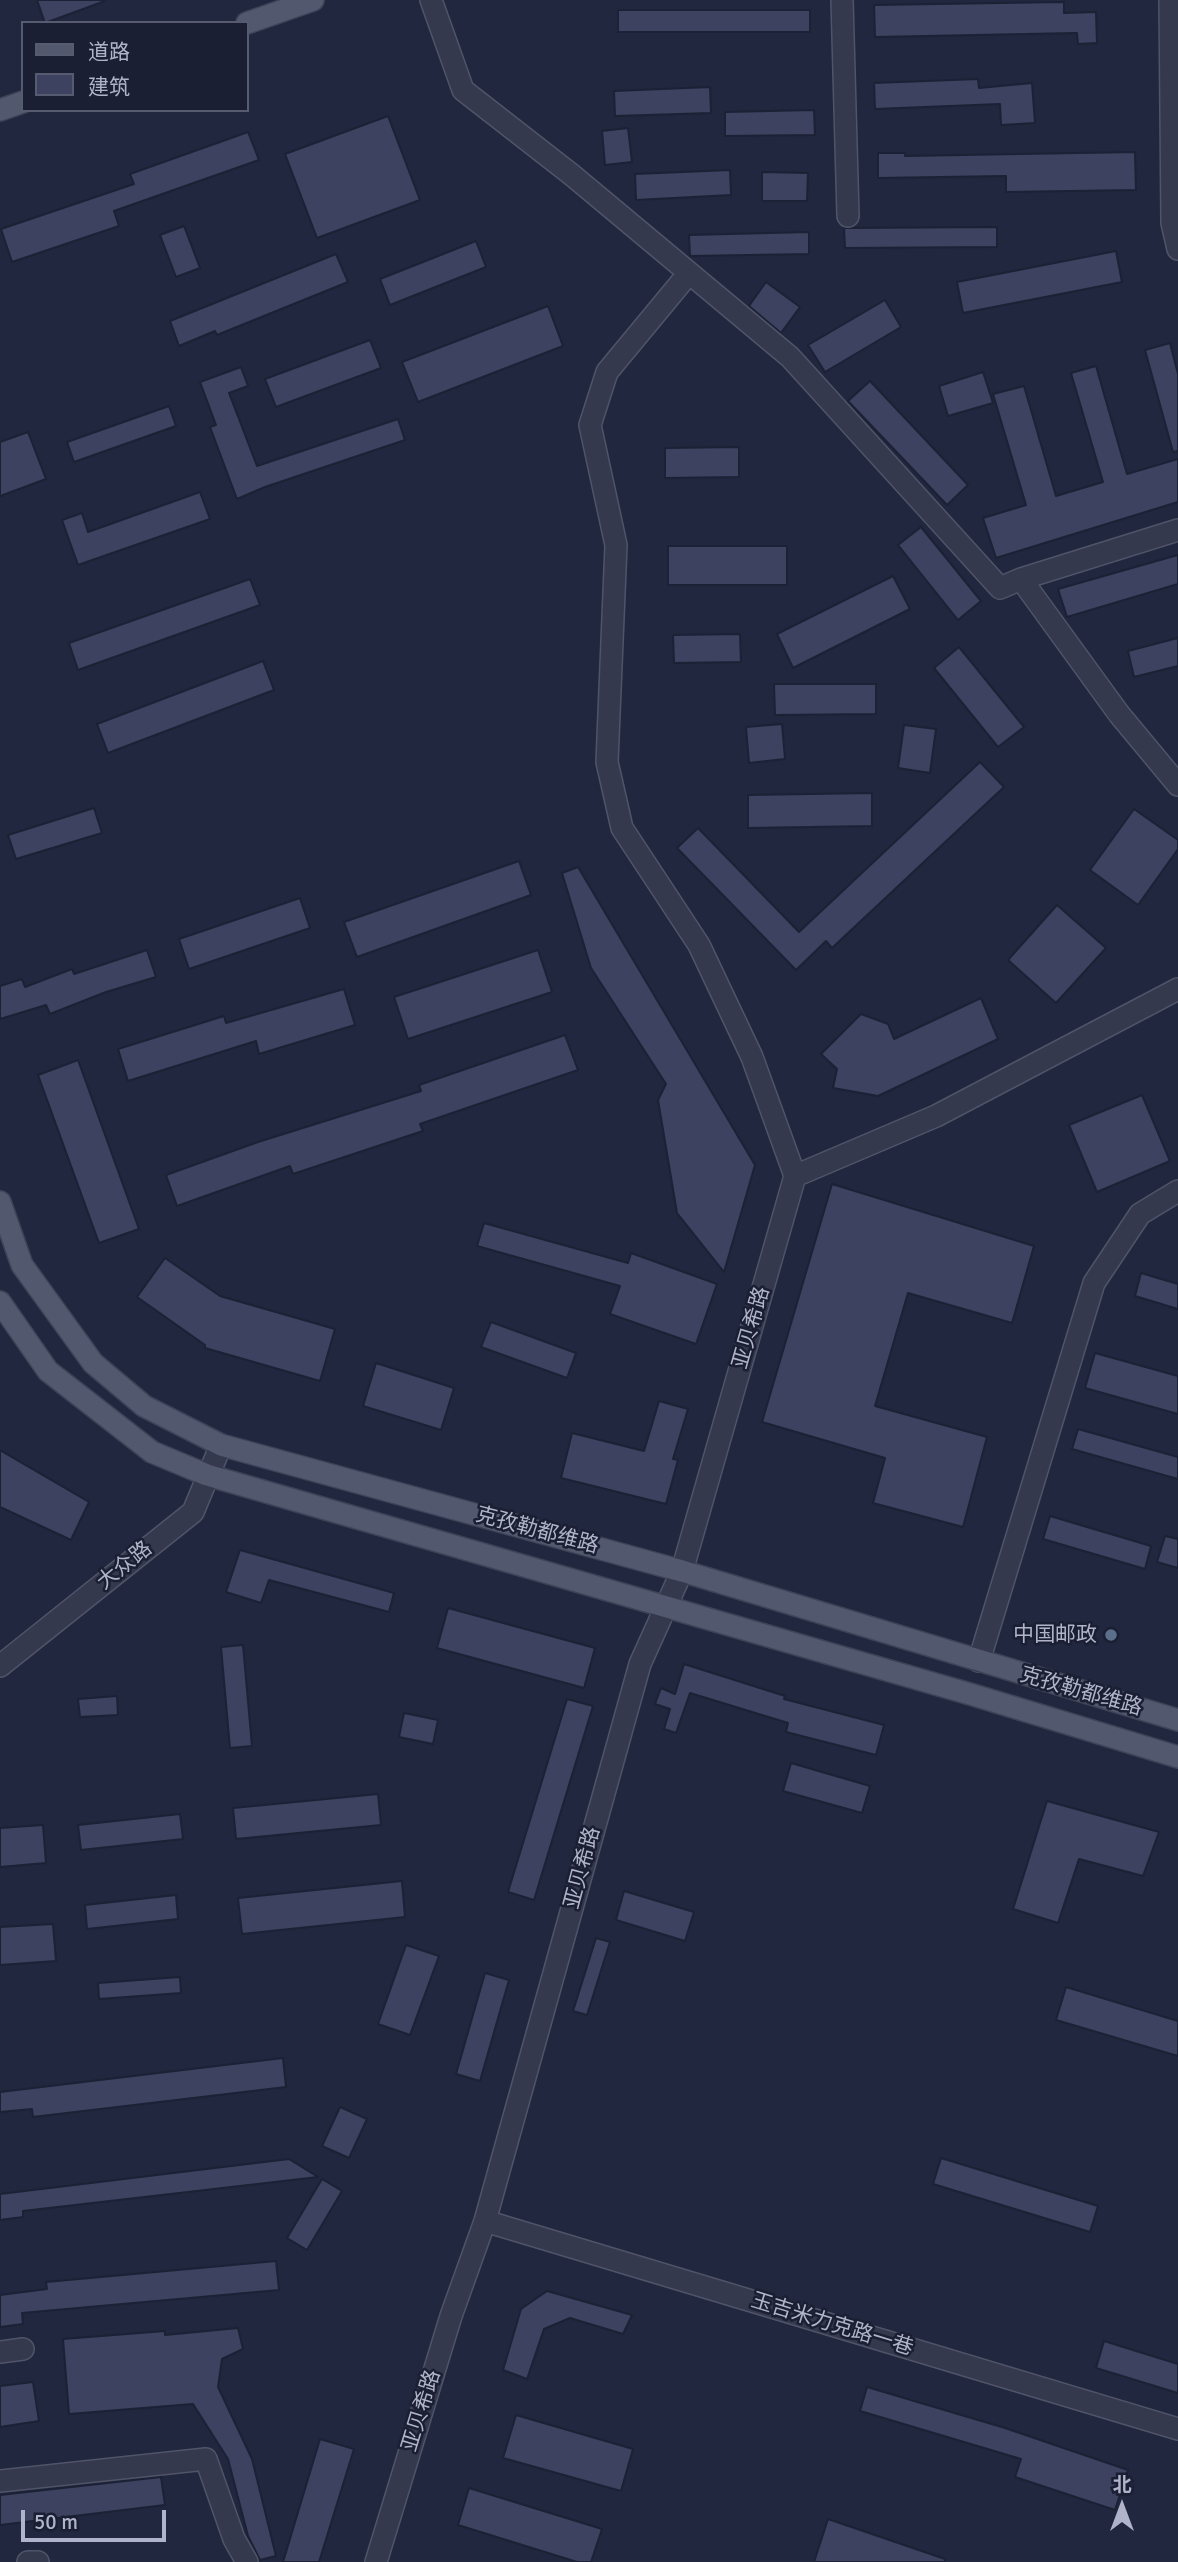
<!DOCTYPE html>
<meta charset="utf-8">
<style>
body{margin:0}
#map{position:relative;width:1178px;height:2562px;overflow:hidden;background:#20273e;font-family:Signika,"Noto Sans SC",sans-serif}
canvas{display:block}
.legend{position:absolute;left:21px;top:21px;width:228px;height:91px;box-sizing:border-box;background:#1a1f33;border:2px solid #565b6f;margin:0;padding:9px 12px;list-style:none;font-size:21px;color:#b0b4ca}
.legend li{display:flex;align-items:center;gap:14px;height:35px}
.legend b{width:35px;border:2px solid #565b6f}
.north{position:absolute;left:1087px;top:2471px;width:70px;height:70px;-webkit-text-stroke:5px #1a1f33;paint-order:stroke;rotate:0deg;font-size:19px;font-weight:700;line-height:28px;text-align:center;color:#b0b4ca}
.north::after{content:'';display:block;margin:auto;width:24px;height:32px;background:#b0b4ca;clip-path:polygon(50% 0,100% 100%,50% 72%,0 100%)}
.scale{position:absolute;left:21px;top:2510px;width:145px;height:32px;box-sizing:border-box;border:4px solid #b0b4ca;border-top:0;padding-left:9px;font-size:21px;line-height:24px;white-space:nowrap;color:#b0b4ca;-webkit-text-stroke:5px #1a1f33;paint-order:stroke}
</style>
<div id="map">
<canvas width="1178" height="2562"></canvas>
<ul class="legend">
<li><b style="height:9px;background:#52586e"></b>道路</li>
<li><b style="height:19px;background:#3c425f"></b>建筑</li>
</ul>
<div class="north">北</div>
<div class="scale">50 m</div>
</div>
<script>
const c = document.querySelector('canvas').getContext('2d');
c.lineJoin = 'round';
function fillPath(path, color) {
  c.fillStyle = color;
  c.fill(path, 'evenodd');
}
function stroke(path, color, width, dash) {
  c.strokeStyle = color;
  c.lineWidth = width;
  c.lineCap = dash ? 'butt' : 'round';
  c.setLineDash(dash || []);
  c.stroke(path);
}
function label(font, color, halo, rows, align = 'center') {
  c.font = font + ' Signika,"Noto Sans SC",sans-serif';
  c.lineWidth = 5;
  c.setLineDash([]);
  c.textBaseline = 'middle';
  c.strokeStyle = halo;
  c.fillStyle = color;
  for (const [text, x, y, turn = 0] of rows) {
    c.save();
    c.translate(x, y);
    c.rotate((+turn || 0) * Math.PI / 180);
    c.textAlign = isNaN(turn) ? turn : align;
    if (halo) c.strokeText(text, 0, 0);
    c.fillText(text, 0, 0);
    c.restore();
  }
}
const building = new Path2D(`
 M37,0H105V1L45,23Z
 M1064,2V13L1096,12L1097,43L1078,44L1077,33L875,37L874,5Z
 M618,10H810V32H618Z
 M978,79L979,88L1032,83L1035,123L1001,125L1000,104L875,109L874,83Z
 M710,87L711,113L615,116L614,91Z
 M814,110L815,135L725,136V112Z
 M388,116L420,200L317,238L285,154Z
 M628,128L632,162L605,165L602,131Z
 M248,132L259,160L114,211L119,226L12,262L1,229L134,184L130,174Z
 M1135,152L1136,190L1006,192V176L878,178V153H905V156Z
 M730,170L731,195L636,200L635,174Z
 M762,172L808,173L807,201H762Z
 M184,226L200,268L176,277L160,235Z
 M997,227V247L845,248L844,228Z
 M809,232V254L690,256L689,235Z
 M476,241L486,267L390,305L380,279Z
 M1116,251L1122,282L963,313L957,282Z
 M336,254L348,282L217,335L215,331L179,346L170,321Z
 M766,282L800,307L781,333L749,306Z
 M885,300L901,327L825,372L808,345Z
 M548,306L563,346L418,402L402,362Z
 M370,340L381,368L276,407L265,379Z
 M1170,343L1178,374V451L1173,452L1145,350Z
 M1096,366L1127,474L1178,459V502L996,558L983,518L1026,505L993,394L1024,386L1056,496L1103,482L1071,373Z
 M241,367L248,386L229,393L257,466L398,419L405,440L265,487L237,499L210,427L216,425L200,382Z
 M983,372L993,403L948,416L939,386Z
 M870,381L968,485L947,505L848,401Z
 M169,406L176,426L74,462L67,442Z
 M28,432L46,479L0,496V442Z
 M739,447V477L665,478V448Z
 M200,492L210,519L78,565L62,520L82,513L88,532Z
 M921,527L981,601L958,620L898,545Z
 M668,546H787V585H668Z
 M1178,555V584L1067,617L1058,589Z
 M893,576L910,609L793,668L777,634Z
 M250,579L260,605L78,670L69,643Z
 M740,634L741,662L674,663L673,635Z
 M1178,638V666L1134,677L1128,651Z
 M959,647L1024,727L998,747L934,668Z
 M263,661L274,690L108,753L97,724Z
 M774,684H876V714L775,715Z
 M782,724L785,759L749,763L746,727Z
 M904,725L936,729L930,773L898,768Z
 M980,762L1004,787L832,948L826,941L796,970L677,848L698,828L799,932Z
 M872,793V826L748,828V795Z
 M94,808L102,833L16,859L8,835Z
 M1134,809L1178,840V849L1138,905L1090,870Z
 M519,861L531,895L357,957L344,922Z
 M578,867L755,1165L724,1272L677,1213L658,1100L666,1084L591,968L562,873Z
 M300,898L310,928L189,969L179,939Z
 M1057,905L1106,948L1056,1003L1008,960Z
 M147,950L156,977L106,992L50,1014L46,1005L0,1019V986L22,979L25,987L72,969L74,974Z
 M538,950L552,992L408,1039L394,997Z
 M344,989L355,1025L259,1054L256,1041L128,1081L118,1049L224,1016L226,1023Z
 M981,998L998,1039L878,1096L833,1088L837,1069L821,1054L861,1014L888,1024L894,1039Z
 M565,1035L578,1070L420,1124L423,1131L293,1174L290,1166L177,1206L166,1175L258,1142L421,1091L419,1085Z
 M78,1060L139,1229L99,1243L38,1075Z
 M1142,1095L1170,1161L1097,1192L1069,1125Z
 M832,1184L1034,1246L1012,1323L908,1293L875,1406L987,1437L963,1527L873,1503L885,1458L762,1422Z
 M484,1223L628,1263L631,1253L717,1284L696,1344L610,1314L620,1286L477,1246Z
 M165,1258L220,1296L335,1329L320,1381L205,1348V1345L137,1297Z
 M1141,1273L1178,1284V1309L1135,1296Z
 M491,1322L576,1353L567,1378L481,1347Z
 M1095,1353L1178,1376V1414L1085,1388Z
 M376,1363L454,1388L441,1430L363,1406Z
 M659,1401L688,1409L673,1459L678,1460L666,1504L561,1478L572,1433L644,1451Z
 M1078,1429L1178,1457V1479L1072,1449Z
 M0,1450L89,1502L71,1540L0,1507Z
 M1050,1516L1151,1546L1145,1569L1043,1539Z
 M1165,1536L1178,1539V1568L1157,1562Z
 M240,1550L394,1593L389,1612L269,1580L261,1603L226,1592Z
 M448,1608L595,1648L584,1688L437,1648Z
 M243,1645L252,1746L230,1748L221,1647Z
 M684,1664L785,1696L784,1699L884,1725L876,1755L786,1732L788,1723L690,1693L676,1733L664,1729L670,1709L655,1704L661,1688L675,1694Z
 M117,1696L118,1715L80,1717L78,1699Z
 M567,1699L593,1706L534,1900L508,1892Z
 M404,1713L438,1720L433,1744L399,1737Z
 M791,1763L870,1786L862,1813L783,1791Z
 M378,1794L381,1825L236,1839L233,1808Z
 M1047,1801L1159,1832L1143,1876L1079,1859L1058,1923L1013,1909Z
 M180,1814L183,1839L81,1850L78,1825Z
 M43,1825L46,1863L0,1867V1828Z
 M402,1881L405,1917L242,1934L238,1898Z
 M624,1891L694,1912L685,1941L616,1920Z
 M176,1895L178,1919L87,1929L85,1905Z
 M53,1924L56,1961L0,1965V1927Z
 M596,1938L610,1942L587,2015L573,2011Z
 M406,1945L439,1956L410,2035L378,2024Z
 M485,1973L509,1980L480,2081L456,2074Z
 M180,1977L181,1993L99,1999L98,1983Z
 M1066,1987L1178,2021V2056L1056,2020Z
 M283,2058L286,2087L33,2117L32,2109L0,2112V2092Z
 M340,2107L367,2119L349,2158L322,2146Z
 M941,2158L1098,2206L1090,2232L933,2184Z
 M289,2159L318,2177L23,2211V2217L0,2220V2194Z
 M322,2179L342,2191L307,2250L287,2238Z
 M276,2261L279,2290L22,2313L23,2324L0,2327V2295L47,2289L46,2282Z
 M547,2291L632,2315L623,2334L570,2318L544,2329L527,2379L503,2370L521,2309Z
 M238,2328L243,2349L222,2359L218,2387L252,2459L276,2556L260,2560L248,2536L228,2459L193,2404L69,2414L63,2339L165,2331V2335Z
 M1104,2341L1178,2364V2393L1096,2368Z
 M33,2382L39,2421L0,2427V2386Z
 M867,2387L1005,2428L1128,2470L1115,2510L1015,2477L1021,2459L860,2411Z
 M516,2415L633,2449L621,2491L503,2458Z
 M320,2439L354,2449L319,2562H283Z
 M161,2477L165,2505L0,2525V2495Z
 M469,2488L602,2529L591,2562H577L458,2525Z
 M828,2519L945,2559V2562H814Z`);
fillPath(building, '#3c425f');
stroke(building, '#1c2135', 2);
const minor = new Path2D(`
 M431,0L463,90L572,175L790,357L1000,588L1021,579L1178,530
 M842,0L848,216
 M1170,0L1172,223L1178,249
 M689,273L607,372L590,425L616,545L607,762L622,828L699,945L752,1057L795,1176
 M1021,579L1119,714L1178,785
 M795,1176L936,1116L1178,989
 M979,1661L1094,1283L1140,1214L1178,1191
 M0,1666L193,1512L221,1445
 M485,2221L1178,2429
 M0,2352L23,2349
 M0,2481L206,2459L234,2539L247,2562
 M28,2562H38
 M376,2562L451,2316L485,2221L640,1664L682,1571L795,1176`);
const major = new Path2D(`
 M247,23L313,0
 M0,110L23,102
 M0,1202L22,1265L93,1363L144,1406L221,1445L682,1571L1178,1720
 M0,1302L48,1371L152,1452L207,1475L970,1694L1178,1757`);
stroke(minor, '#505469', 24);
stroke(major, '#3e4357', 24);
stroke(minor, '#35394e', 21);
stroke(major, '#52586e', 21);
for (const [x, y, r, color] of [
 [1111,1635,7,"#5c6f8a"]
]) {
  const dot = new Path2D();
  dot.arc(x, y, r, 0, 2 * Math.PI);
  c.fillStyle = color;
  c.fill(dot);
  stroke(dot, '#1a1f33', 2.5);
}
label('21px', '#b0b4ca', '#1a1f33', [
 ["亚贝希路",752,1328,-74],
 ["克孜勒都维路",537,1531,15],
 ["大众路",125,1566,-39],
 ["克孜勒都维路",1081,1692,16],
 ["亚贝希路",583,1868,-75],
 ["玉吉米力克路一巷",832,2325,17],
 ["亚贝希路",422,2411,-73]
]);
label('21px', '#b0b4ca', '#1a1f33', [
 ["中国邮政",1097,1635]
], 'right');
</script>
